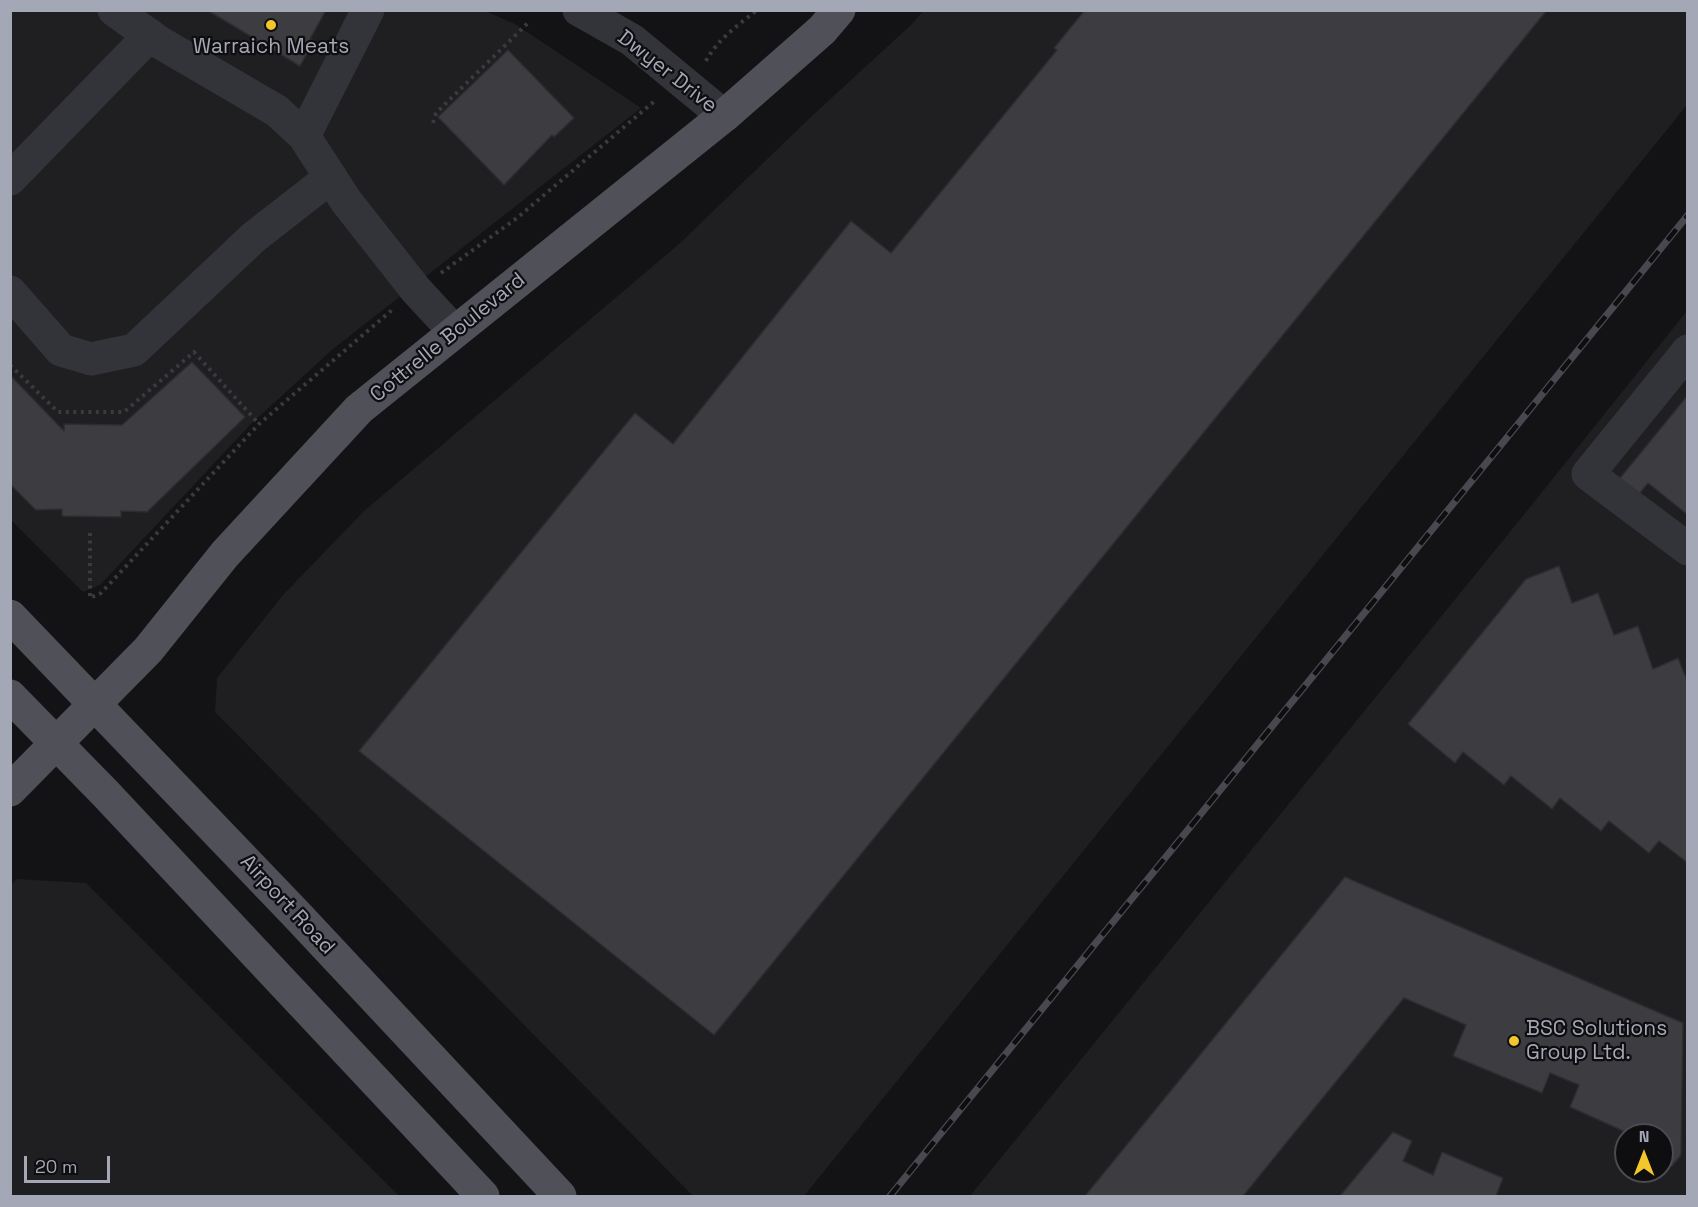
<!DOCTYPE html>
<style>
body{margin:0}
#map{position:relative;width:1698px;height:1207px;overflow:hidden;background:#131214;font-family:"Space Grotesk",sans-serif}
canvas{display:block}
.frame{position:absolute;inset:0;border:12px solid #a4a7b5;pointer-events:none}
.north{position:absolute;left:1614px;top:1123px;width:60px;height:60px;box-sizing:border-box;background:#0e0d0f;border:2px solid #4a4b51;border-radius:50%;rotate:0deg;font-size:16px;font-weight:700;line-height:24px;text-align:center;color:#a4a7b5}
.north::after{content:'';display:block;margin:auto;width:21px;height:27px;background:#f2c72c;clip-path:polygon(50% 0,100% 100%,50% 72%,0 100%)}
.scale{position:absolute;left:24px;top:1156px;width:86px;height:27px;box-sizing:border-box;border:3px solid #a4a7b5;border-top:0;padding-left:8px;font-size:18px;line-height:21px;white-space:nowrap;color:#a4a7b5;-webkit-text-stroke:4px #0e0d0f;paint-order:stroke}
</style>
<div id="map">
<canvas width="1698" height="1207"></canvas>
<div class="frame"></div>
<div class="north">N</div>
<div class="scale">20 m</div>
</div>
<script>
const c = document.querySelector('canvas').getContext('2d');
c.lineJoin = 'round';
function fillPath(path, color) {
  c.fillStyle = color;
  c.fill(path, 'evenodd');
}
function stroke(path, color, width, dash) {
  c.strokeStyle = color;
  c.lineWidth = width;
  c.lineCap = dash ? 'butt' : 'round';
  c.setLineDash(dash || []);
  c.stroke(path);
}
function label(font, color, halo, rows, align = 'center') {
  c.font = font + ' "Space Grotesk",sans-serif';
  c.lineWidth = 4.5;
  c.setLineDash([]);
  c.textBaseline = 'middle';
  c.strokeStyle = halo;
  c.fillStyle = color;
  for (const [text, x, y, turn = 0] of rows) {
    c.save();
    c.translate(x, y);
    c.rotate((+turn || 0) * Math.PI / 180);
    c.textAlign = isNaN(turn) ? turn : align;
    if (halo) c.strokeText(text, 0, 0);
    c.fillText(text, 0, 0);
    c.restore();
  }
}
fillPath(new Path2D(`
 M11,11H485L515,24L641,108L333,349L251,424L100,585L83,592L11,520Z
 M923,11H1687V105L804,1196H693L215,712L217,678L283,595L364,511L679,244L814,114L912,24Z
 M1687,311V1196H970L1522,517ZM1626,1135H1662V1171H1626Z
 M16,879L86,883L399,1196H11L10,887Z`), '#1f1e21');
const building = new Path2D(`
 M207,10H326L310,39L314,41L300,66Z
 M1085,10H1547L714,1035L359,751L635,413L673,444L851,221L891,253L1057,50L1054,48Z
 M508,50L574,118L554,137L552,135L504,185L438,117Z
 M192,362L245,417L147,512L121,511V517L62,516V509L36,510L10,484V375L64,431V424L122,425Z
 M1688,395V515L1648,483L1635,499L1616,483Z
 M1559,566L1572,603L1598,593L1614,635L1638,626L1653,669L1678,658L1688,683V863L1659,841L1649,853L1609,821L1601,831L1560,798L1552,809L1511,776L1504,785L1463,752L1455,763L1408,724L1526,579Z
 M1345,877L1683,1023L1681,1155L1672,1166L1662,1162V1135H1632L1570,1107L1579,1085L1550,1073L1542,1093L1453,1056L1466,1025L1404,998L1243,1196H1085Z
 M1393,1132L1412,1141L1403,1161L1433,1175L1442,1152L1503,1178L1496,1196H1340Z`);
fillPath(building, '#3d3c41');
stroke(building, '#2d2c30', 1.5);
stroke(new Path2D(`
 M706,61C717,40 737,26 757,10
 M433,123L436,113L528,23
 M441,273L517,218L657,99
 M10,365L58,412H124L194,352L259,424
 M90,533V598L101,593L259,424L392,310`), '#393b40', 4, [3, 4.5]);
stroke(new Path2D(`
 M114,10L159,42L277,111L304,136L346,201L416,290L454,331
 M579,10L632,40L724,116
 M304,136L368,10
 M10,179L150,35
 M10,292L61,350L91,359L134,350L254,237L331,177
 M1688,351L1588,474L1688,549`), '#333439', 33);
stroke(new Path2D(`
 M10,616L296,914L560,1196
 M10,696L105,793L483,1196
 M10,790L148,650L225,554L359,409L724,116L822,30L839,10`), '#4f5058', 33);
const rail = new Path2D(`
 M890,1196L1688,215`);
stroke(rail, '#484950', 7);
stroke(rail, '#0e0d0f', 4.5, [14]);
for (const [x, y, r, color] of [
 [271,25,6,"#f2c72c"],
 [1514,1041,6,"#f2c72c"]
]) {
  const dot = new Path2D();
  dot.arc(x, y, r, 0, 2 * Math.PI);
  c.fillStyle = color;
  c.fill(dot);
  stroke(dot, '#0e0d0f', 2);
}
label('21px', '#a4a7b5', '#0e0d0f', [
 ["Warraich Meats",271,47],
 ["BSC Solutions",1526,1029,"left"],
 ["Group Ltd.",1526,1053,"left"]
]);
label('21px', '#a4a7b5', '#0e0d0f', [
 ["Dwyer Drive",667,72,38],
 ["Cottrelle Boulevard",448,338,-39],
 ["Airport Road",287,905,47]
]);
</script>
